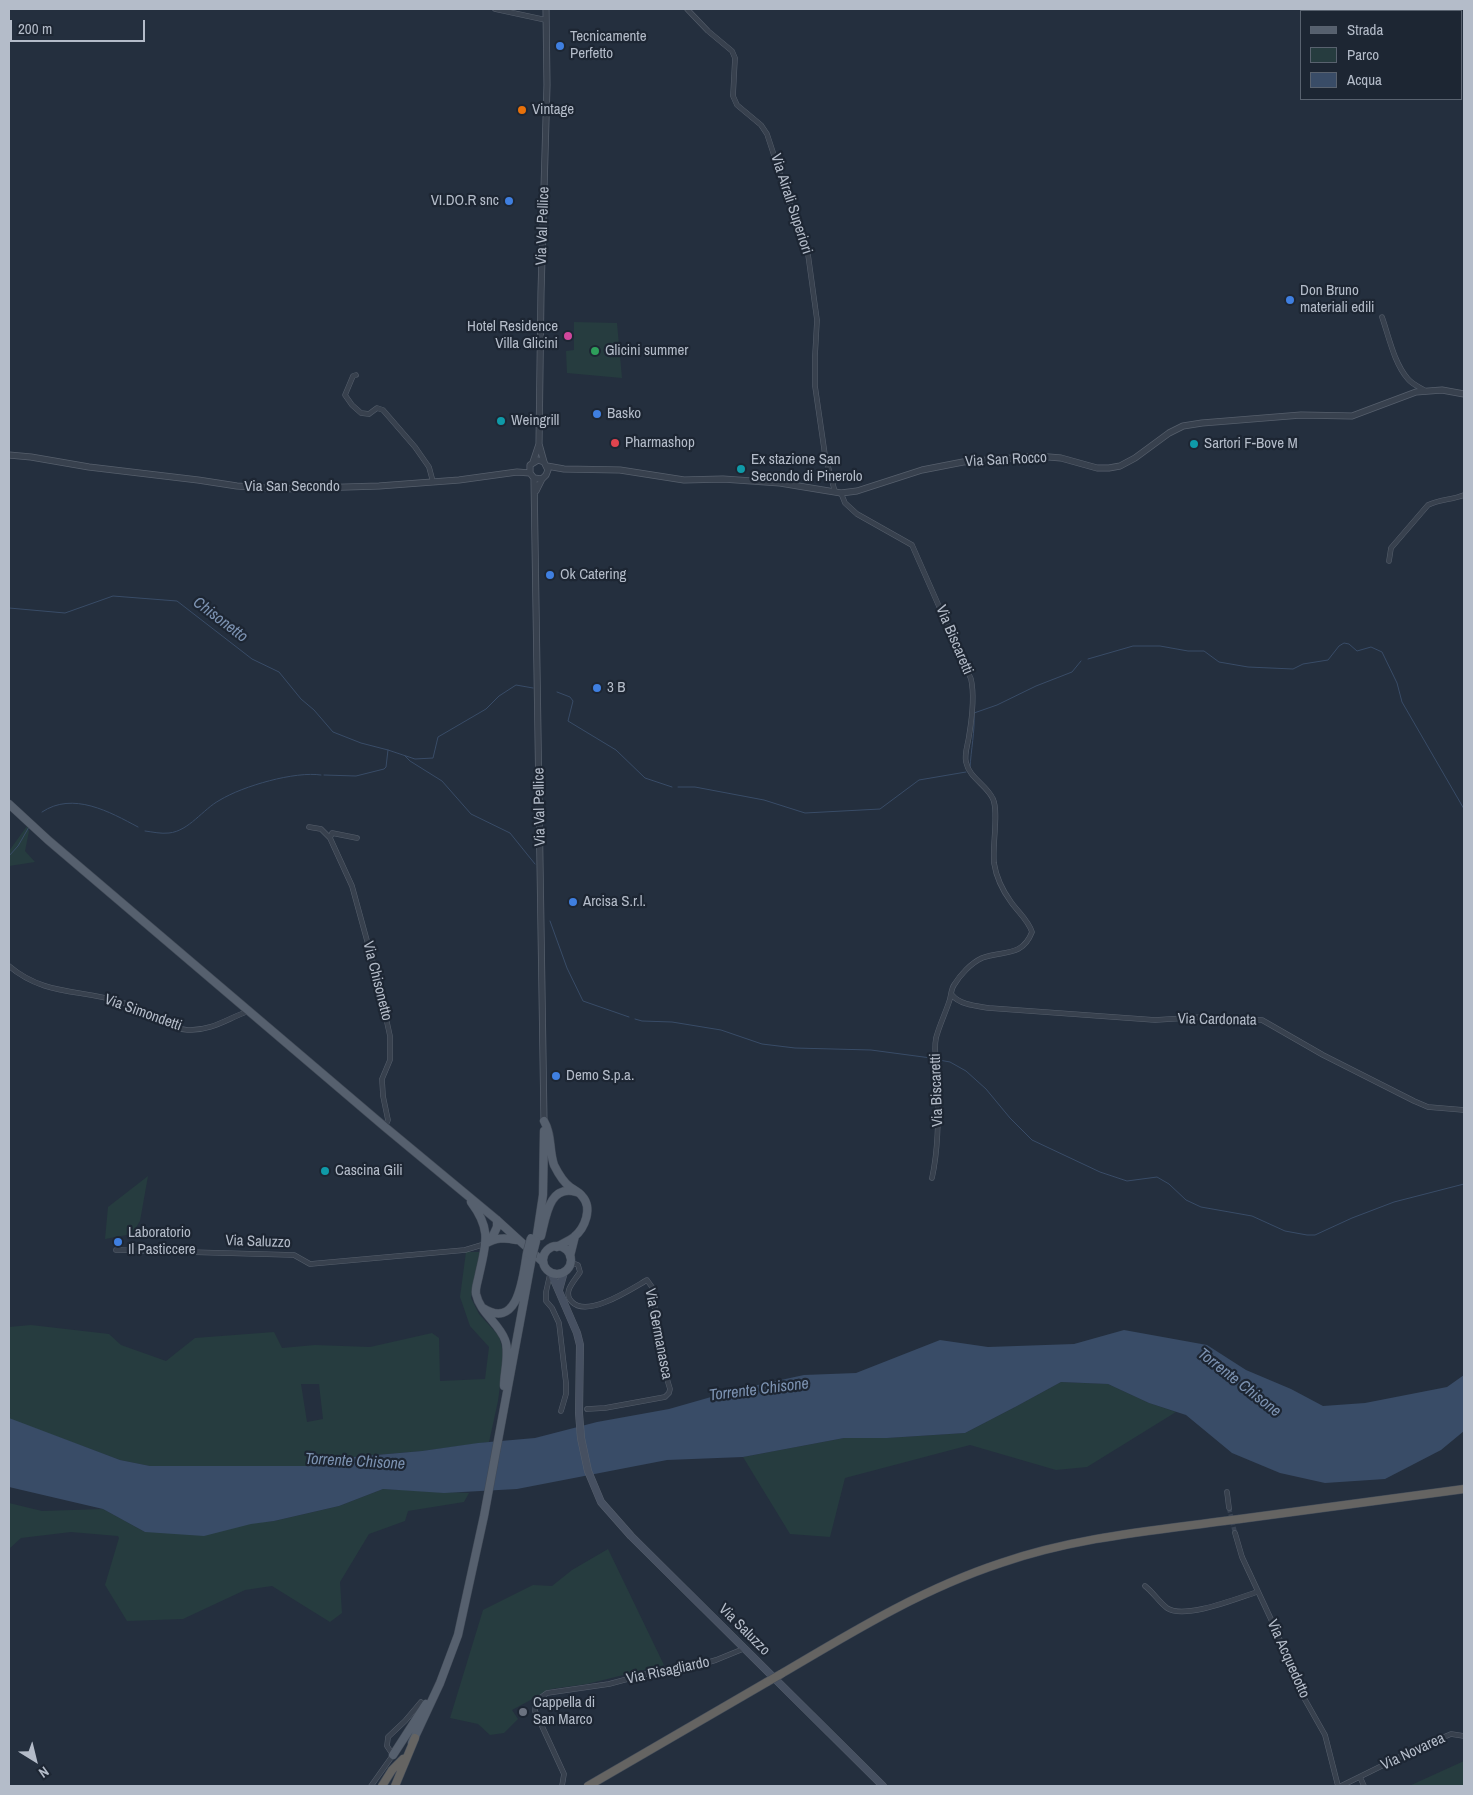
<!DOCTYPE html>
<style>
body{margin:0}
#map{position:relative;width:1473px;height:1795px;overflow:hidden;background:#242f3e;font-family:"Archivo Narrow",sans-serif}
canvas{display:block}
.frame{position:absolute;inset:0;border:10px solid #b4bcc9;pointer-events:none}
.legend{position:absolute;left:1300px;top:10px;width:162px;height:90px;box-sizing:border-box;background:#1d2633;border:1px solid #59626f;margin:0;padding:6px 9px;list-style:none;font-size:15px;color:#b4bcc9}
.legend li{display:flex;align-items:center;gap:10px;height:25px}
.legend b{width:25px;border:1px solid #59626f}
.north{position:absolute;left:10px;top:1735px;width:50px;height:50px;-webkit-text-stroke:4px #1d2633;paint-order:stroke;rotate:144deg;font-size:14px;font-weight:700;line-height:20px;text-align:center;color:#b4bcc9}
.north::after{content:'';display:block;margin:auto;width:18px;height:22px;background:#b4bcc9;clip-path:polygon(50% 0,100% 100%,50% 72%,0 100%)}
.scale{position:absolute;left:10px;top:20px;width:135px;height:22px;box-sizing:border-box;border:2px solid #b4bcc9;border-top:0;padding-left:6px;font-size:15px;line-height:18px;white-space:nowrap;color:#b4bcc9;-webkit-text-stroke:4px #1d2633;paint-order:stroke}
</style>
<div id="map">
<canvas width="1473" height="1795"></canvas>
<div class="frame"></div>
<ul class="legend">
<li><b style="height:6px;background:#56606e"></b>Strada</li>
<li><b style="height:14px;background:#263c3f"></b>Parco</li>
<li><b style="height:14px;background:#394c67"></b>Acqua</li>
</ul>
<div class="north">N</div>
<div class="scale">200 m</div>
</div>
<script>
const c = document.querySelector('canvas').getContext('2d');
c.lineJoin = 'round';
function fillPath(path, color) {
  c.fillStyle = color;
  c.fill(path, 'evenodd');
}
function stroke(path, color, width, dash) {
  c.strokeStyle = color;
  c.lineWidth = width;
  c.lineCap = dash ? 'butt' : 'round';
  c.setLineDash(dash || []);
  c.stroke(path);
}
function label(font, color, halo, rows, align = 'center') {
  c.font = font + ' "Archivo Narrow",sans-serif';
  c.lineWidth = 4.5;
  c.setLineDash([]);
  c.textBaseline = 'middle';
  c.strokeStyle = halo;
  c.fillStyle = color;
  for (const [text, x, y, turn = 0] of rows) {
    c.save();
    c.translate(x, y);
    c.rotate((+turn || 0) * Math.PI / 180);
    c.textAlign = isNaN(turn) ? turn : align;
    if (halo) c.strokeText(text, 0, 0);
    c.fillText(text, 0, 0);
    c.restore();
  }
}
fillPath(new Path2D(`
 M574,322L617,323L622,378L567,373L566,351L574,350Z
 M27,826L29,831L25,851L35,862L9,866V851Z
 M148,1176L140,1221L132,1234L105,1239L108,1207Z
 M466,1252H480L471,1298L479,1314L499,1336L504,1355L498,1401L489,1442L422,1451L342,1458L307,1466H150L120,1460L9,1419V1414H11L9,1413V1327L31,1325L109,1334L121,1345L166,1361L195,1338L274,1332L282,1348L315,1345L370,1347L432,1333L439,1338L440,1381L485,1379L489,1347L470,1326L460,1297ZM301,1384H319L323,1419L307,1422Z
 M1061,1382L1108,1384L1149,1403L1176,1412L1087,1467L1056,1470L970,1445L845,1478L830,1537L790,1534L743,1457L844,1438H887L965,1433L1017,1406Z
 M383,1489L469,1493L464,1502L408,1511L405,1521L369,1534L340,1582L342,1613L330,1622L272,1586L245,1590L183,1619L127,1621L105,1585L119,1538L118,1536L71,1532L21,1538L9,1549V1503L42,1511L103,1509L145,1532L274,1521L339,1506Z
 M608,1549L664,1665L587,1684L551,1689L512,1710L518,1719L504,1733L490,1735L478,1724L450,1718L483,1610L533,1585L552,1586L572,1570Z
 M1464,1761V1786H1409Z`), '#263c3f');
fillPath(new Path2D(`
 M1124,1330L1207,1345L1246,1370L1291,1389L1323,1406L1365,1403L1447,1387L1464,1375V1431L1441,1450L1385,1479L1325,1483L1280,1473L1232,1453L1186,1415L1149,1403L1108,1384L1061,1382L1017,1406L965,1433L887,1438H844L743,1457L667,1460L517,1489L444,1493L383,1489L339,1506L274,1521L251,1524L204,1536L145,1532L103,1509L9,1487V1418L120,1460L150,1466H307L342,1458L422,1451L478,1443L535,1438L597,1422L669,1409L739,1389L804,1375L856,1373L940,1340L988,1347L1074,1344Z`), '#394c67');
stroke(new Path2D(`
 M9,608L65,613L113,596L177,601L252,659L279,672L301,699L314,710L333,732L361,743L388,750L415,759L433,758L438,737L486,709L499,696L516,685L533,688
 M1088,659L1133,646H1160L1188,651H1204L1219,662L1248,667L1293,669L1303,664L1328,660L1339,646L1344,643L1349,644L1357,651L1371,647L1382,652L1397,683L1402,702L1464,809
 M557,692L570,697L573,701L568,721L616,750L645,778L672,787
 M405,756L410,761L442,781L471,814L510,833L535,864
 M970,768C971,749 975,732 974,713L997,705L1036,686L1072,672L1081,661
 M324,775L356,776L384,769L386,767L388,750
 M678,787H695L764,800L805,813L880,809L919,780L966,772
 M42,812C73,791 110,812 138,827
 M145,831C153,832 161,834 169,833C189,831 203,809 220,800C243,786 295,771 321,775
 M9,856L18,846L29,827
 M550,921L567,968L583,1001L629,1017
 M635,1019L642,1021L672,1022L721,1030L762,1044L795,1048L871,1050L931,1058
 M939,1060L950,1062L966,1071L986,1089L1010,1118L1032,1140L1100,1172L1127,1181L1157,1177L1169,1184L1186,1200L1201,1207L1252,1216L1285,1231L1307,1235H1315L1352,1218L1394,1202L1464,1184`), '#394c67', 1);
stroke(new Path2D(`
 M1229,1508L1235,1533`), '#3a4453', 4.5, [4.5, 2]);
const minor = new Path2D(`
 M495,9L546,20
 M687,9L708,31L732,51L735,58L733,96L737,105L761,125L767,134L787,195L807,247L817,320L815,356V386L825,455L835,492
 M1382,317C1389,337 1394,363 1408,379C1412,384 1419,387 1424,390
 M356,375L353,376L345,395L352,405L361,413L369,414L377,408L383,410L415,447L429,467L433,482
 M841,493L845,503L857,514L912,545L971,679C975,697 972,718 969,736C968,744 964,754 966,762C969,778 987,785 993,799C999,812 992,846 994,863C996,876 1003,891 1011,902C1018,912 1028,920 1032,932C1022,958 1002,950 982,958C971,963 960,975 954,985C951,989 951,997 949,1002C945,1014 939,1026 936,1038C933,1053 938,1066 938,1080C938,1113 939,1146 932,1178
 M1389,561L1391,548L1428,505C1440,499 1452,500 1464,495
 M309,827L321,829L330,838L352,886L377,977L390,1036V1060L382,1079L383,1096L388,1120L385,1127
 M330,838L332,833L357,838
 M9,966C44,996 81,989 121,1002C129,1005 138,1008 146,1012C160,1018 172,1029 188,1030C212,1031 228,1018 249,1011
 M952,995C960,1005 977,1006 989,1008L1155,1020L1203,1017L1262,1020L1323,1055L1414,1101L1428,1107L1464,1110
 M116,1250L294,1255L310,1264L465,1250L485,1244
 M570,1262L578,1265L580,1272C574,1282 562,1292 572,1302C588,1318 631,1289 647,1280L652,1287L662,1362L670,1389L669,1393L665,1397L605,1408L587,1409
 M550,1274L546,1292V1301L552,1308L559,1323L566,1383V1394L561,1411
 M1227,1492L1229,1508
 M1235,1533L1242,1557L1276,1630L1299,1689L1325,1735L1338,1786
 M1145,1586C1153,1592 1159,1602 1167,1608C1184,1620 1238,1598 1257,1592
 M1360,1777L1364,1786
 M371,1786L393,1755L387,1746L388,1737L405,1721L421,1702
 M562,1786L564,1774L535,1711L536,1701L547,1693L609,1684L665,1669L689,1668L716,1660L743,1649
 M1341,1786L1418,1748L1451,1734L1464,1736`);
const tertiary = new Path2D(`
 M539,444L544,462
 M9,455L31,457L89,467L198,480L237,486L281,489L379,486L459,480L517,472L530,473
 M533,462L539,444L541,292L547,85L546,9
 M547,466L564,469L620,470L684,480L723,479L780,483L841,493L857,491L922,470L963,462L1037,456L1061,458L1097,468H1109L1120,466L1135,458L1169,433L1183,426L1202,423L1301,415L1352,416L1416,392L1442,390L1464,394
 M534,478L544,1121
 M536,491L542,479L546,475L548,470L544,462L538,460L530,465V473L534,478L542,479`);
const secondary = new Path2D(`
 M551,1273L577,1333L580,1345L579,1413L581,1438L588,1471L601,1502L631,1536L883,1786
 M559,1290L564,1272`);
const primary = new Path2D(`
 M9,804L48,840L385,1127L497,1220L543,1262
 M544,1121C552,1134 549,1151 554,1165C558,1173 563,1182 570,1187C574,1190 579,1192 582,1196C593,1208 585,1228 574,1237C569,1241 563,1243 557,1247
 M471,1202C492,1230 486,1243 479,1275C478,1281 475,1288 476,1294C480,1313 499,1323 505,1340C510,1353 504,1372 504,1386
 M541,1236C546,1217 549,1184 576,1192
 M491,1240L497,1227V1220
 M536,1241L543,1195L544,1131
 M485,1244C496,1238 504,1237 516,1240
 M543 1260a14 14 0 1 1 28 0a14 14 0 1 1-28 0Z
 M570,1256L575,1236
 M483,1308C519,1331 523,1275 527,1253
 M412,1743L440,1683L458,1635L484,1516L532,1257
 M393,1755L426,1704`);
const trunk = new Path2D(`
 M1240,1519L1464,1489
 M781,1674C852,1632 922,1589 1001,1563C1073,1538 1149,1531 1224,1521
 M382,1786L392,1770L403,1759
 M395,1786L415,1738
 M588,1786L767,1682`);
stroke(minor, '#565f6c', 5.5);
stroke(tertiary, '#565f6c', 7);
stroke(secondary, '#565f6c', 8);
stroke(primary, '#414a57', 9);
stroke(trunk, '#434c59', 9);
stroke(minor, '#38414e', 4.5);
stroke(tertiary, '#38414e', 5.5);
stroke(secondary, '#465061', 7);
stroke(primary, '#56606e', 8);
stroke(trunk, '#656462', 8);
const primaryBridge = new Path2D(`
 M527,1253L531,1238
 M532,1257L536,1241`);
const trunkBridge = new Path2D(`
 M1224,1521L1240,1519
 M767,1682L781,1674`);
stroke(primaryBridge, '#414a57', 9, []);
stroke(trunkBridge, '#434c59', 9, []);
stroke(primaryBridge, '#56606e', 8);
stroke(trunkBridge, '#656462', 8);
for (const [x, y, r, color] of [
 [560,46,5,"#3f7fe0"],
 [522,110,5,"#e8710a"],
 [509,201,5,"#3f7fe0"],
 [1290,300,5,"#3f7fe0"],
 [568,336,5,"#d1479c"],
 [595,351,5,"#2e9e5b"],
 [597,414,5,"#3f7fe0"],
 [501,421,5,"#0f9aa8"],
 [615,443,5,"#e0444e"],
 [1194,444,5,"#0f9aa8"],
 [741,469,5,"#0f9aa8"],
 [550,575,5,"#3f7fe0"],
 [597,688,5,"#3f7fe0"],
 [573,902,5,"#3f7fe0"],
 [556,1076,5,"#3f7fe0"],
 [325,1171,5,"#0f9aa8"],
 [118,1242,5,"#3f7fe0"],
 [523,1712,5,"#6b7280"]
]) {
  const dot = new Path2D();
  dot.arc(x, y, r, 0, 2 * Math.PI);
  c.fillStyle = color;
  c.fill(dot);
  stroke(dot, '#1d2633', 2);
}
label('15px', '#b4bcc9', '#1d2633', [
 ["Tecnicamente",570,37],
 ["Perfetto",570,54],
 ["Vintage",532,110],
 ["VI.DO.R snc",499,201,"right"],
 ["Don Bruno",1300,291],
 ["materiali edili",1300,308],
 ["Hotel Residence",558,327,"right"],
 ["Villa Glicini",558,344,"right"],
 ["Glicini summer",605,351],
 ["Basko",607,414],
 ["Weingrill",511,421],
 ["Pharmashop",625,443],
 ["Sartori F-Bove M",1204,444],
 ["Ex stazione San",751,460],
 ["Secondo di Pinerolo",751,477],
 ["Ok Catering",560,575],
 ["3 B",607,688],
 ["Arcisa S.r.l.",583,902],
 ["Demo S.p.a.",566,1076],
 ["Cascina Gili",335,1171],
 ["Laboratorio",128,1233],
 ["Il Pasticcere",128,1250],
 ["Cappella di",533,1703],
 ["San Marco",533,1720]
], 'left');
label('15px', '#b4bcc9', '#1d2633', [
 ["Via Airali Superiori",791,204,72],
 ["Via Val Pellice",543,226,-88],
 ["Via San Rocco",1006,460,-3],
 ["Via San Secondo",292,487],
 ["Via Biscaretti",954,640,67],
 ["Via Val Pellice",540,807,-91],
 ["Via Chisonetto",377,981,76],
 ["Via Simondetti",143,1013,20],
 ["Via Cardonata",1217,1020,1],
 ["Via Biscaretti",937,1090,-92],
 ["Via Saluzzo",258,1242,2],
 ["Via Germanasca",658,1334,79],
 ["Via Saluzzo",744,1630,45],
 ["Via Acquedotto",1288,1659,66],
 ["Via Risagliardo",668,1671,-12],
 ["Via Novarea",1413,1752,-25]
]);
label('italic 16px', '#7c92b1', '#1d2633', [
 ["Chisonetto",220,620,37],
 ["Torrente Chisone",1239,1383,38],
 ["Torrente Chisone",759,1390,-7],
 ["Torrente Chisone",355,1462,3]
]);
</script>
